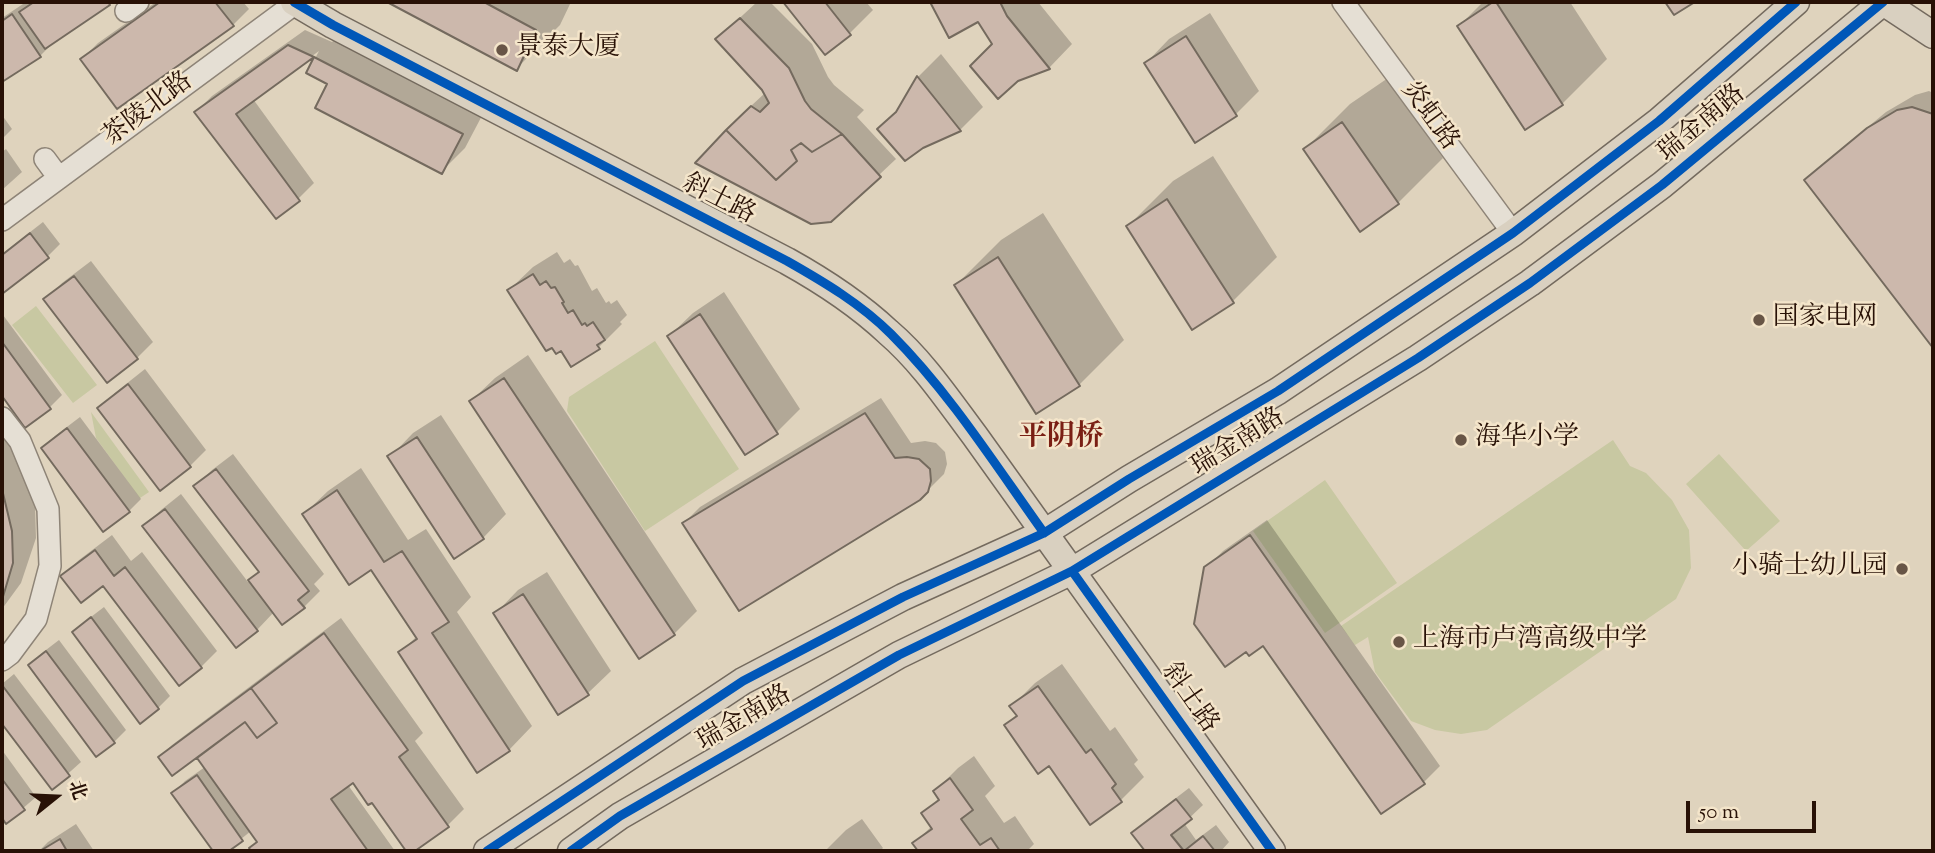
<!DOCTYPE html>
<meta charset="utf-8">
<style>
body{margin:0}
#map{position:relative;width:1935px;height:853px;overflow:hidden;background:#dfd3bd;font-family:"Sorts Mill Goudy","Noto Serif SC",serif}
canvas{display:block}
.frame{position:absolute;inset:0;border:4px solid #281106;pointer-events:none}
.north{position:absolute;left:21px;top:762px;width:70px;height:70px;-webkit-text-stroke:5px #f4e5ca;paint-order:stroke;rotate:72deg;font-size:19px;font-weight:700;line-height:28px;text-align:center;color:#281106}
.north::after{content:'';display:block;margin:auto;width:24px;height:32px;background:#281106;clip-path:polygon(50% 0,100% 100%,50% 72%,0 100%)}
.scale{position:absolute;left:1686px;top:801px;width:130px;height:32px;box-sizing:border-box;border:4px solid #281106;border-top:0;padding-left:9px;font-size:21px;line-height:24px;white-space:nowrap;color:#281106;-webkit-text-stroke:5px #f4e5ca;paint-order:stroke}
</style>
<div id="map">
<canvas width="1935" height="853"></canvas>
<div class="frame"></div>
<div class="north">北</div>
<div class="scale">50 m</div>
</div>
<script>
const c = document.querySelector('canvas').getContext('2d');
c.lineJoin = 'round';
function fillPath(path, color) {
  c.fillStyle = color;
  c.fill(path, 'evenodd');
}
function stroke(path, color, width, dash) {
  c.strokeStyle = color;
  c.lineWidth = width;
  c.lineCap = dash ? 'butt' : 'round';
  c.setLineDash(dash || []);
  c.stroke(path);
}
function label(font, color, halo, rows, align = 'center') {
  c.font = font + ' "Sorts Mill Goudy","Noto Serif SC",serif';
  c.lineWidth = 5;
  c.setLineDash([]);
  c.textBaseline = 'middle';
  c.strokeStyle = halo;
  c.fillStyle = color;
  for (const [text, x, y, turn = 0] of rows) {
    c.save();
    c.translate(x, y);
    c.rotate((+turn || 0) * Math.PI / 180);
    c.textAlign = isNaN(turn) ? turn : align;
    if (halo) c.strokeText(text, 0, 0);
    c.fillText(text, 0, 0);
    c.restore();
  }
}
fillPath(new Path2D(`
 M36,306L97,385L73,403L12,325Z
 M655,341L739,469L645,531L567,411L569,397Z
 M91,412L149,492L140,498L96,438Z
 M1613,440L1630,466L1646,473L1672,500L1689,530L1691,568L1676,599L1487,730L1461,734L1435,730L1411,721L1375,672L1368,637L1355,645L1341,626Z
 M1719,454L1780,521L1746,551L1686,484Z
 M1325,480L1397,583L1325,633L1253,531Z`), '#c8c8a2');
fillPath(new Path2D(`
 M26,2H111L56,40L40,56L2,80V18Z
 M156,2H243L249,9L233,25L82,59L98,43Z
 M391,2H571L560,25L516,69Z
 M757,2H770L812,44L828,77L834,85L864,110L857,117L896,159L830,221L751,106L765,93L717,39Z
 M785,2H866L873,10L850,33L825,53Z
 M932,2H1038L1072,44L1049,68L1017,79L979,20L950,35Z
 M1483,2H1570L1607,59L1562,104L1459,26Z
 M1210,13L1259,91L1236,114L1195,140L1146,63L1169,39Z
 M305,30L332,42L339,35L485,110L465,148L442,171L330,83L308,72L319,51L253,99L314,183L298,199L196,112L212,96Z
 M941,54L983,107L960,130L922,146L900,108L918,77Z
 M1388,78L1443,158L1398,203L1305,149L1350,104Z
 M1929,91L1933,93V345L1807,180L1823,164L1886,112L1915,95Z
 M2,115L12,129L2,139Z
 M6,149L22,172L2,190V152Z
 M1213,156L1277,257L1232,302L1128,226L1173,181Z
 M1043,213L1124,340L1079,385L956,285L1001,240Z
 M43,222L60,244L48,256L2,292V254Z
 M557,252L564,263L570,259L575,266L578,265L592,291L597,288L606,303L609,301L611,304L617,300L627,315L620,322L622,324L598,348H561L509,290L533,267Z
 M91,261L153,342L137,358L46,300L62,283Z
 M724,292L800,409L777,432L669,336L693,313Z
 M3,315L62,395L50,407L26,425L2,393Z
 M528,355L697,611L674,634L471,401L495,378Z
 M145,369L206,450L190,466L99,408L116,392Z
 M881,398L911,443L925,441L936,443L945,452L947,464L944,474L919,499L684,523L700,507Z
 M441,415L506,514L483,538L390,457L413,433Z
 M80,417L141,499L129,511L43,448L55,436Z
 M2,428L27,470L35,506L36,538L21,583L2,609Z
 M233,454L324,574L314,584L320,591L304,607L274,612L257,630L145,526L161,510L181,494L248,582L260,570L196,486L212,470Z
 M361,468L408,540L426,529L471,597L457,612L532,726L509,750L400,653L417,636L372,567L304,514L328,491Z
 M1267,520L1440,766L1423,783L1263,644L1206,568L1223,551Z
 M112,535L131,561L142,552L217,651L201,667L103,583L62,577L79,560Z
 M547,572L611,671L587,694L495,614L518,590Z
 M104,607L170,696L158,708L75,632L87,620Z
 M341,618L423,733L415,741L464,809L447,826L412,851H408L372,800L353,781L348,785L395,851H253L251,848L258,841L251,831L226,851H215L173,793L185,781L205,767L197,756L160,757L172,745Z
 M59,640L126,730L114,742L30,665L42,653Z
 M1062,664L1110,731L1115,727L1138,760L1134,764L1144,777L1121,800L1091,822L1049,764L1006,725L1017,714L1012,706L1035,683Z
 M14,674L81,762L52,788L2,721V684Z
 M2,750L36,797L7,822L2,815Z
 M974,756L995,786L985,796L1004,823L1015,816L1034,844L1027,851H920L914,843L932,826L924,814L939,798L935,791L958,768Z
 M1189,788L1203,805L1184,823L1196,840L1216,825L1229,842L1221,851H1147L1134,833L1146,821Z
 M862,819L883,848L880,851H825L846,830Z
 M76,824L94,851H39L48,842Z`), '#0003');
const building = new Path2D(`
 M34,2H108L110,5L45,49L19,12Z
 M160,2H215L234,26L117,109L80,59Z
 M387,2H484L536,30L517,71Z
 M783,2H825L851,35L825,55Z
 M930,2H1000L1007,16L1050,69L1018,81L998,99L970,66L992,44L978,22L949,38Z
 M1493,2H1496L1563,105L1525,130L1457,26Z
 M1665,2H1695L1674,15Z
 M12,14L41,57L2,82V21Z
 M740,18L789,68L805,101L811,109L842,134L812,152L801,143L791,150L797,161L776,180L726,130L751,106L760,112L769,103L762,90L715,39Z
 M1186,36L1237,116L1195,143L1144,63Z
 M288,45L314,57L236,114L300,201L276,219L194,112Z
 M314,57L463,134L442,174L315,108L327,84L306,73Z
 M917,76L961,131L923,148L905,161L877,129L896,112Z
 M1912,107L1933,114V348L1804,180L1867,128L1897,110Z
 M1342,122L1399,204L1360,232L1303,149Z
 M726,130L776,180L797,161L791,150L801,143L812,152L842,134L881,177L831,222L811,224L695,163Z
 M1167,199L1234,303L1192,330L1126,226Z
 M30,233L49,258L2,294V255Z
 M998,257L1080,386L1036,414L954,285Z
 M533,274L540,285L546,281L551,288L555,287L564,302L562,303L568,313L573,310L582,325L585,323L587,326L593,322L605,340L597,345L600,349L571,367L561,351L556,354L552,348L546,351L507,290Z
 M74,276L138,359L107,383L43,299Z
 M700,314L778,434L745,455L667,336Z
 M2,342L51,409L25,428L2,396Z
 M504,378L675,635L639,659L469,401Z
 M128,384L191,467L160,491L97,408Z
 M865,413L895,458L907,457L919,459L930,469L931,481L928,492L920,500L739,611L682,523Z
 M67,428L130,512L103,532L41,448Z
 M417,437L484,539L454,559L387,456Z
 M216,469L309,591L298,600L305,608L282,625L248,580L259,572L193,486Z
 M2,489L12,531L13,563L2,600Z
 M337,490L384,562L402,551L449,622L432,633L510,751L477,773L398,652L417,639L371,570L349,585L302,514Z
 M165,509L258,631L236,648L142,526Z
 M1250,535L1425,784L1381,814L1263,646L1249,656L1246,652L1225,667L1194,624L1204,567Z
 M95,550L114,576L125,567L202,668L179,686L103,586L81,603L60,576Z
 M523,594L589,695L558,715L493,613Z
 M91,617L159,709L140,724L72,632Z
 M324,633L408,750L399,757L449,827L415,851H406L372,803L368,805L353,783L331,799L368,851H251L249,848L257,842L197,758L245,722L257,738L277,723L251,688Z
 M46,651L115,743L96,757L28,665Z
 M2,685L70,776L52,790L2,724Z
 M1038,686L1086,753L1091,749L1116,784L1112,788L1122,802L1090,825L1049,766L1038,774L1004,725L1017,716L1009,706Z
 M251,688L277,723L257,738L245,722L172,776L158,757Z
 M197,775L243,841L229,851H213L171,793Z
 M950,778L973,810L961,819L980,845L991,838L1000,851H918L912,843L932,829L921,813L939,800L933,791Z
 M2,779L25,810L6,824L2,818Z
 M1176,799L1192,819L1171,835L1184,851L1203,836L1215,851H1145L1131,833Z
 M60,839L67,851H40Z`);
fillPath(building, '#ccb8ac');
stroke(building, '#746a5e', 2);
const minor = new Path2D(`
 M1343,2L1513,233
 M126,11L138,2
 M45,159L59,178
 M2,220L297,2
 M2,418L20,441L48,509L50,566L36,619L10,654L2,660`);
const major = new Path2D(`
 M294,2L333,25L787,261C823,281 857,303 888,332C922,361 948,400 975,436L1272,851
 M1883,2L1933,35
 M487,851L743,681L903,597L1044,533L1129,479L1278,391L1513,233L1659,121L1796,2
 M571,851L620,816L899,655L1072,571L1418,358L1530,283L1662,185L1883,2`);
stroke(minor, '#8e8477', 24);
stroke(major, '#746a5e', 29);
stroke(minor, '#e5dfd4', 21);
stroke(major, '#d9d0c0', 26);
stroke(new Path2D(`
 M294,2L333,25L787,261C824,282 861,304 891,334C950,393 996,466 1044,533
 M1072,571L1272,851
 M487,851L743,681L903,597L1044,533L1129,479L1278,391L1513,233L1659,121L1796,2
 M571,851L620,816L899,655L1072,571L1418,358L1530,283L1662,185L1883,2`), '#0057b8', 9);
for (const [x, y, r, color] of [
 [502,50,7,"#685546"],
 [1759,320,7,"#685546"],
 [1461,440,7,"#685546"],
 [1902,569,7,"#685546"],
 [1399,642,7,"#685546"]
]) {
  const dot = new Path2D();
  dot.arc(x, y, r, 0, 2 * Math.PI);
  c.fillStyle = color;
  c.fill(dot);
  stroke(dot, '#f4e5ca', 2.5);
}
label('26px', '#281106', '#f4e5ca', [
 ["景泰大厦",516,50],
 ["国家电网",1773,320],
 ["海华小学",1475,440],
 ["小骑士幼儿园",1888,569,"right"],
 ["上海市卢湾高级中学",1413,642]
], 'left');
label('26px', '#281106', '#f4e5ca', [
 ["茶陵北路",149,111,-37],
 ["炎虹路",1428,117,54],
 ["瑞金南路",1703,125,-40],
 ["斜土路",718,201,27],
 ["瑞金南路",1239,444,-32],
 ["斜土路",1188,699,55],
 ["瑞金南路",745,720,-30]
]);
label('bold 28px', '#7a1f14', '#f4e5ca', [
 ["平阴桥",1061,439]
]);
</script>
